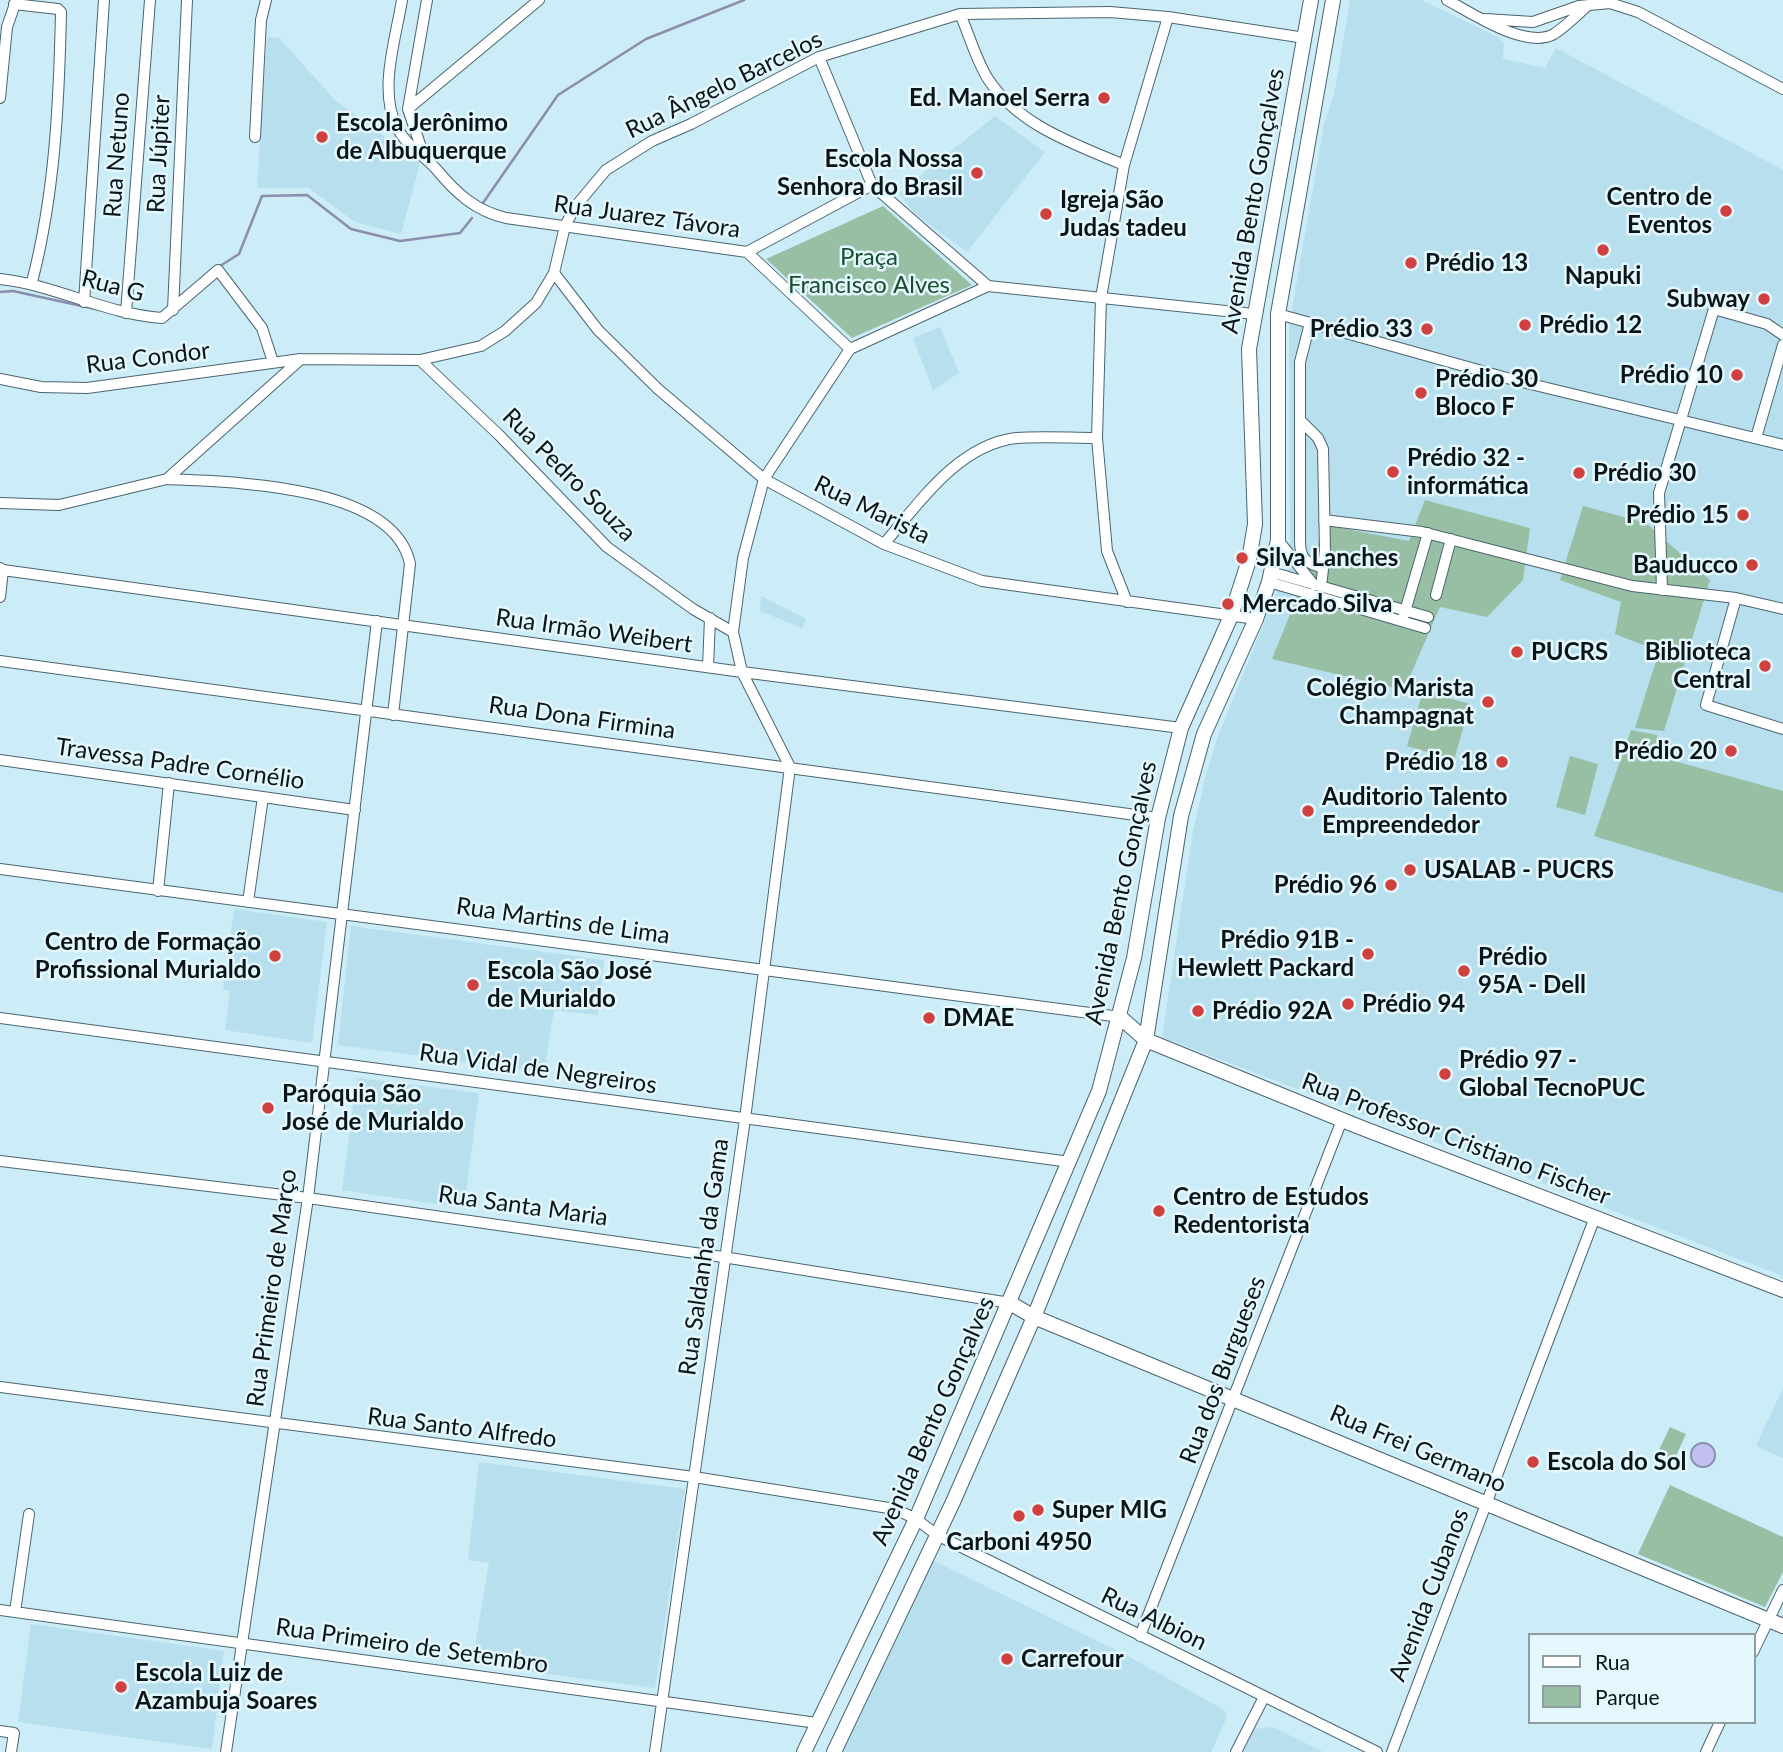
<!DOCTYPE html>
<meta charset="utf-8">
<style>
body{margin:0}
#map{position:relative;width:1783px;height:1752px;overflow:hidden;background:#ccecf7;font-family:Lato,sans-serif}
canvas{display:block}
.legend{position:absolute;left:1528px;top:1633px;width:228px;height:91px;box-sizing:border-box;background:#e4f7fd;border:2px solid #8d9da2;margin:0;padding:9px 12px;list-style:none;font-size:21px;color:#0a1519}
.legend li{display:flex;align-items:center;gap:14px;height:35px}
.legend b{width:35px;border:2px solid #8d9da2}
</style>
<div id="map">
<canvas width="1783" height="1752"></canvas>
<ul class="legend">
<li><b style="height:9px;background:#fff"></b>Rua</li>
<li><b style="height:19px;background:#98bfa4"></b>Parque</li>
</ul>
</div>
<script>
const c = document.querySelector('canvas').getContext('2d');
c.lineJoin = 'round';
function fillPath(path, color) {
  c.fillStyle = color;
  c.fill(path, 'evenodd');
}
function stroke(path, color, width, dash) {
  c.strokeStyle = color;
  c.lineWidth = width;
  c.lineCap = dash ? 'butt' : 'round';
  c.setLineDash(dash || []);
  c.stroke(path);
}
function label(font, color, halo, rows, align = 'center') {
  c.font = font + ' Lato,sans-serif';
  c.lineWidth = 5;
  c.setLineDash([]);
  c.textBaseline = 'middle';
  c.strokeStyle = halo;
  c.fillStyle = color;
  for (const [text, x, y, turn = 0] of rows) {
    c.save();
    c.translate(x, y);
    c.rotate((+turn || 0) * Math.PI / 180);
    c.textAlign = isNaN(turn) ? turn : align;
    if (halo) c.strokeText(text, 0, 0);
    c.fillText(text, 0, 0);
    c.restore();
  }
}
fillPath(new Path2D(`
 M1350,0H1421L1498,37L1504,43L1503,59L1545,68L1556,48L1783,170V1276L1162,1037L1192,837L1205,778L1218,736L1286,569L1290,550L1289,327L1324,124L1334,95Z
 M267,37L279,38L335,100L420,163L401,234L355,222L309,188H257Z
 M995,116L1045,152L967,252L914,213L899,193Z
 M940,327L959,373L933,390L913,338Z
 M761,596L806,619L802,628L760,611Z
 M234,909L327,922L312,1043L225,1030L230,991L223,989Z
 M351,926L604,960L598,1015L554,1010L544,1072L338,1045Z
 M357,1078L479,1093L464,1208L342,1190Z
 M1783,1388V1458L1756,1446Z
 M479,1462L685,1489L655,1688L472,1664L489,1563L468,1560Z
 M932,1560L1126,1655L1224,1710L1227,1717L1211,1752H841Z
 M31,1624L224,1651L212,1749L18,1722Z
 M1273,1727L1323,1752H1243L1254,1729Z`), '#b7dfed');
fillPath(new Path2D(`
 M883,206L972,285L852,338L766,259Z
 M1425,500L1530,528L1523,580L1487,617L1440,607L1404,690L1272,659L1326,525L1409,541Z
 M1583,506L1646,523L1710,580L1664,731L1635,728L1659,651L1615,634L1621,602L1560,580Z
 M1423,691L1470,704L1454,760L1407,746Z
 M1631,730L1657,735L1656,756L1783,791V893L1594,836Z
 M1570,756L1598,764L1585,815L1556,807Z
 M1670,1427L1686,1434L1674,1460L1658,1452Z
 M1670,1485L1783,1537V1572L1765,1607L1638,1554Z`), '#98bfa4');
const water = new Path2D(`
 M1691 1455a12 12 0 1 1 24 0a12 12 0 1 1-24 0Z`);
fillPath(water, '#c2c0ef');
stroke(water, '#8b8daf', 2);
stroke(new Path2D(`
 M483,203L558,95L646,39L744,0
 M220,266L239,254L262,196L307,195L351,229L400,241L460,233L472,218
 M0,292L13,291L100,310`), '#8b8daf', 2.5);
const minor = new Path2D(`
 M402,0C396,38 378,91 397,127C405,145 425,156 437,170C457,194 476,211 506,218L747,252L850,349
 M1447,0C1472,13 1526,50 1554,34C1565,27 1577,15 1587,6
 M14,4L58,9L61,12C59,104 55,193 32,282
 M960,14C969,34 976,60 988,79C1019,126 1075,144 1124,165
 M1485,19L1533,22L1579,6L1610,3L1638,12L1783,89
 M819,57L872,185L988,286
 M0,98L7,27L16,1
 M408,109L539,0
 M255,137L261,20L266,0
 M423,153L408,109L427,0
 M747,252L872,185
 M554,273L598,330L658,389L764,479L884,544L982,581L1256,619
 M0,279C56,285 105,314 162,318L218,270L262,328L273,362
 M988,286L1254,314
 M84,302L104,0
 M173,310L187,0
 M126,313L150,0
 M1278,314L1514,380L1783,445
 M1310,323L1300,362V541C1300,559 1306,563 1323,568
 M420,360L499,435L607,547L693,609L733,632
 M0,379L41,387L87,388L301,359L420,360L481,346L505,331L536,303L554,273L565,226L575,207L606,170L652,141L691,124L819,57L960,14L1110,12L1168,17L1305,38
 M1301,421L1318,438L1323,449L1325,551L1321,587
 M1756,438L1783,345
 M167,479C230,482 394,484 410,564L393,715
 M0,503L59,505L167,479L301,359
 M1324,520L1422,532L1632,586L1736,598L1783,609
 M1278,540L1314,585
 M884,544C919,503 958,445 1016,438C1042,436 1070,438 1097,438
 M0,568L3,570L0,597
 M3,570L742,672L1181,728
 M1271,572L1428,617
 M1269,582L1425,628
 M1662,590L1659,493L1714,309L1767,324L1783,335
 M1436,595L1451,539
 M1736,598L1706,705L1783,729
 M1127,602L1107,551L1097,438L1101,298L1124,165L1168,17
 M1404,615L1428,533
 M0,661L1158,818
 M708,667L710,618
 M0,760L355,810
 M0,869L1120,1017
 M158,891L169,783
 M248,902L263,797
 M0,1018L1070,1162
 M0,1161L308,1198L723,1257L1010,1303
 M0,1387L694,1477L895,1509L916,1519L937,1535L1377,1752
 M0,1610L817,1723
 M15,1612L29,1514
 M1140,1636L1342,1120
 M1753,1652L1783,1590
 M0,1731L14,1733L11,1752
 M226,1752L308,1198L377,621
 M655,1752L745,1119L790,767L742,672L736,645L733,632L743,558L764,479L850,349L988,286
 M1236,1752L1264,1697
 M1392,1752L1595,1217
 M1706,1752L1720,1722`);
const major = new Path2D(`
 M1120,1017L1146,1040L1357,1126L1783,1290
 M1010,1303L1034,1317L1783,1626
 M804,1752L916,1519L1099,1091L1134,958L1158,818L1181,728L1231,616L1249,560L1255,524L1249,349L1311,0
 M834,1752L953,1502L1034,1317L1146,1040L1181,816L1204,734L1256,619L1269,582L1278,540V314L1333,0`);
stroke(minor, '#4a656f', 12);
stroke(major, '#4a656f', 16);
stroke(minor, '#fff', 10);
stroke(major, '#fff', 14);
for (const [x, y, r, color] of [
 [1104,98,7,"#cf403e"],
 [322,137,7,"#cf403e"],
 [977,173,7,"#cf403e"],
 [1726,211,7,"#cf403e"],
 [1046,214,7,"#cf403e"],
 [1603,250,7,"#cf403e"],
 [1411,263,7,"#cf403e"],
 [1764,299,7,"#cf403e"],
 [1525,325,7,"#cf403e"],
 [1427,329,7,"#cf403e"],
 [1737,375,7,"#cf403e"],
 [1421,393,7,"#cf403e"],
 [1393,472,7,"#cf403e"],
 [1579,473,7,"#cf403e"],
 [1743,515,7,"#cf403e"],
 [1242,558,7,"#cf403e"],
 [1752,565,7,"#cf403e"],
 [1228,604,7,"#cf403e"],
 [1517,652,7,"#cf403e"],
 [1765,666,7,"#cf403e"],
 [1488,702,7,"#cf403e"],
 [1731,751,7,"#cf403e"],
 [1502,762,7,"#cf403e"],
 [1308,811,7,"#cf403e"],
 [1410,870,7,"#cf403e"],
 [1391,885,7,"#cf403e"],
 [1368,954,7,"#cf403e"],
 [275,956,7,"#cf403e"],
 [1464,971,7,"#cf403e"],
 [473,985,7,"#cf403e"],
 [1348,1004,7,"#cf403e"],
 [1198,1011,7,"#cf403e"],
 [929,1018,7,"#cf403e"],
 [1445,1074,7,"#cf403e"],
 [268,1108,7,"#cf403e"],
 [1159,1211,7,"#cf403e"],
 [1533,1462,7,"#cf403e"],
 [1038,1510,7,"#cf403e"],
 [1019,1516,7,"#cf403e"],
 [1007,1659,7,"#cf403e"],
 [121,1687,7,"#cf403e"]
]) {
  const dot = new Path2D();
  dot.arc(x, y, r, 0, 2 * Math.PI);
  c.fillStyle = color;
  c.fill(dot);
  stroke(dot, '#e4f7fd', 2.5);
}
label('24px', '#0a1519', '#e4f7fd', [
 ["Rua Ângelo Barcelos",724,85,-26],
 ["Rua Júpiter",159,154,-87],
 ["Rua Netuno",117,155,-86],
 ["Avenida Bento Gonçalves",1253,201,-80],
 ["Rua Juarez Távora",647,217,8],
 ["Rua G",113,286,15],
 ["Rua Condor",148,358,-7],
 ["Rua Pedro Souza",569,475,45],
 ["Rua Marista",872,510,26],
 ["Rua Irmão Weibert",594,631,8],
 ["Rua Dona Firmina",582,718,8],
 ["Travessa Padre Cornélio",180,764,8],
 ["Avenida Bento Gonçalves",1121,893,-78],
 ["Rua Martins de Lima",563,921,8],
 ["Rua Vidal de Negreiros",538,1069,8],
 ["Rua Professor Cristiano Fischer",1456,1139,21],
 ["Rua Santa Maria",523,1206,8],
 ["Rua Saldanha da Gama",704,1257,-82],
 ["Rua Primeiro de Março",272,1288,-82],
 ["Rua dos Burgueses",1223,1370,-69],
 ["Avenida Bento Gonçalves",933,1421,-66],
 ["Rua Santo Alfredo",462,1428,7],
 ["Rua Frei Germano",1418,1449,23],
 ["Avenida Cubanos",1429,1595,-69],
 ["Rua Albion",1154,1619,26],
 ["Rua Primeiro de Setembro",412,1646,8]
]);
label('bold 24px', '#0a1519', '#e4f7fd', [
 ["Ed. Manoel Serra",1090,98,"right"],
 ["Escola Jerônimo",336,123],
 ["de Albuquerque",336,151],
 ["Escola Nossa",963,159,"right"],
 ["Senhora do Brasil",963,187,"right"],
 ["Centro de",1712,197,"right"],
 ["Eventos",1712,225,"right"],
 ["Igreja São",1060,200],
 ["Judas tadeu",1060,228],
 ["Prédio 13",1425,263],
 ["Napuki",1603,276,"center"],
 ["Subway",1750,299,"right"],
 ["Prédio 12",1539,325],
 ["Prédio 33",1413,329,"right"],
 ["Prédio 10",1723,375,"right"],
 ["Prédio 30",1435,379],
 ["Bloco F",1435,407],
 ["Prédio 32 -",1407,458],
 ["informática",1407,486],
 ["Prédio 30",1593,473],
 ["Prédio 15",1729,515,"right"],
 ["Silva Lanches",1256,558],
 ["Bauducco",1738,565,"right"],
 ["Mercado Silva",1242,604],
 ["PUCRS",1531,652],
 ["Biblioteca",1751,652,"right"],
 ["Central",1751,680,"right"],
 ["Colégio Marista",1474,688,"right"],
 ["Champagnat",1474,716,"right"],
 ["Prédio 20",1717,751,"right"],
 ["Prédio 18",1488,762,"right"],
 ["Auditorio Talento",1322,797],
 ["Empreendedor",1322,825],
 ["USALAB - PUCRS",1424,870],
 ["Prédio 96",1377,885,"right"],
 ["Prédio 91B -",1354,940,"right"],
 ["Hewlett Packard",1354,968,"right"],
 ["Centro de Formação",261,942,"right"],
 ["Profissional Murialdo",261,970,"right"],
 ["Prédio",1478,957],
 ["95A - Dell",1478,985],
 ["Escola São José",487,971],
 ["de Murialdo",487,999],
 ["Prédio 94",1362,1004],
 ["Prédio 92A",1212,1011],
 ["DMAE",943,1018],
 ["Prédio 97 -",1459,1060],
 ["Global TecnoPUC",1459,1088],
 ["Paróquia São",282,1094],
 ["José de Murialdo",282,1122],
 ["Centro de Estudos",1173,1197],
 ["Redentorista",1173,1225],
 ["Escola do Sol",1547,1462],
 ["Super MIG",1052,1510],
 ["Carboni 4950",1019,1542,"center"],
 ["Carrefour",1021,1659],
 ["Escola Luiz de",135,1673],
 ["Azambuja Soares",135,1701]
], 'left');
label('24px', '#184d2e', '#e4f7fd', [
 ["Praça",869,257],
 ["Francisco Alves",869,285]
]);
</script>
